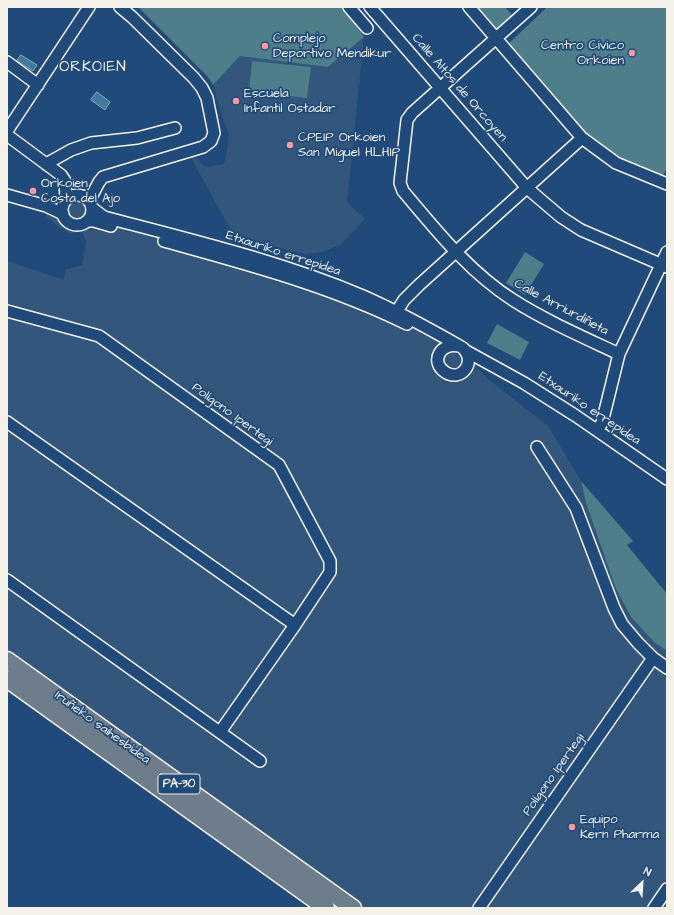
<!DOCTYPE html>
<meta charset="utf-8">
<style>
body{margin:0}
#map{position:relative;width:674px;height:915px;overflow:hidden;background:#1f4a7a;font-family:"Architects Daughter",sans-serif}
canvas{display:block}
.frame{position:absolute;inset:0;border:8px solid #f4f1e8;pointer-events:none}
.north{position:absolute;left:622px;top:863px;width:40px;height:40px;-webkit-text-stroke:3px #1f4a7a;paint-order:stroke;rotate:25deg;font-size:11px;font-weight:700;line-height:16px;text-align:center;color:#f4f1e8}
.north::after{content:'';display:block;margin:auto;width:14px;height:18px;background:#f4f1e8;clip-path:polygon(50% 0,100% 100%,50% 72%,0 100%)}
</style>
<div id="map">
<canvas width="674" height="915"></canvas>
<div class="frame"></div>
<div class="north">N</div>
</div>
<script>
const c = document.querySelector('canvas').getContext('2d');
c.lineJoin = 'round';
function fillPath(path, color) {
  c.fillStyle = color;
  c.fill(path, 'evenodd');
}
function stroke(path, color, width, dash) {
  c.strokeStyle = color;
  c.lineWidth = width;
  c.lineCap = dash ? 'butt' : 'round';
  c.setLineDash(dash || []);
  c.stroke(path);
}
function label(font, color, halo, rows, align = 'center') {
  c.font = font + ' "Architects Daughter",sans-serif';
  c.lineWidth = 3.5;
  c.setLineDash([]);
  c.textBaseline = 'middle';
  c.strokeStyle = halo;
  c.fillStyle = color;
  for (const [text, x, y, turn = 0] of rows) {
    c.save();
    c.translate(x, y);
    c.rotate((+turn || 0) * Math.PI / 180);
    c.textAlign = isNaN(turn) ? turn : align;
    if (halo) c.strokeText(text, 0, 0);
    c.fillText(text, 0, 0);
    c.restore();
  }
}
fillPath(new Path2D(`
 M364,37L347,202L365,219L340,245L322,252L306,254L294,252L233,234L190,156L198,159L204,166L210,167L223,164L226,158L229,134L224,122L213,85L240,56L328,67Z
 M76,199L85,202L92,209L343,296L449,345L472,362L487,378L548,426L581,481L586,503L616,589L631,617L654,642L667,651V908H309L7,691V261L64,280L65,270L82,265L86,241L82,232L68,233L59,227L46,216L57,203Z`), '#33567c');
fillPath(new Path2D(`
 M138,7H346L359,23L356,26L364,37L328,67L240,56L213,85L208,77Z
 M478,7H505L512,15L497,29Z
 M547,7H667V169L659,181L616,163L582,138L504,48Z
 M252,61L311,67L307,98L249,91Z
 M525,252L544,264L525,295L506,283Z
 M497,324L529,342L520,360L487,343Z
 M581,481L633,541L627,545L667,594V651L654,642L631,617L616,589L586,503Z`), '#4d7e89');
const water = new Path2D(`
 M21,55L37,65L33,71L17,61Z
 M97,92L110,102L105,110L91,100Z`);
fillPath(water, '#427a9e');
stroke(water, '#89aabc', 1);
const minor = new Path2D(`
 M349,7L367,28
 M370,7L527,188L561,217L581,230L667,267
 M469,7L582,138L616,163L667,184
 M531,7L412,113L407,120L400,183L403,191C436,230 469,272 513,300C546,321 583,337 619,354L602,423L597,430
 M7,62L38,85
 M7,131L89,7
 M7,135L61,175L65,181L66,199
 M46,164L71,150L91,143L137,138L175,128
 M7,195L46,206L63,214
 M62 210a15 15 0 1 1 30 0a15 15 0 1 1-30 0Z
 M89,201L99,182L103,177L203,147L211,141L214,133L207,98L202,88L194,78L132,17L120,7
 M92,208L104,217C191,240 280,261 363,296C397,311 430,329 463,348C477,362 461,383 445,372C430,362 440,342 459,346
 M87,221H94L111,226
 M164,241C247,264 330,286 407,324
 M7,311L99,336L279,465L330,561V572L295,625L220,732
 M397,311L404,300L419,285L582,138
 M466,351L524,383L576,416L667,479
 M619,354L667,252
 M7,422L295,625
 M537,447L576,508L614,608L622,624L638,643L653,658
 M7,580L260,761
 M479,908L653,658L667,668
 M654,908L667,889`);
const highway = new Path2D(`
 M7,660L353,908
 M7,679L326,908`);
stroke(minor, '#f4f1e8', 14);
stroke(highway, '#f4f1e8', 19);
stroke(minor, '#1f4a7a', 11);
stroke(highway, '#6d7d8c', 16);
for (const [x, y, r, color] of [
 [265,46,4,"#ff9aa2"],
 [632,53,4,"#ff9aa2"],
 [236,101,4,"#ff9aa2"],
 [290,145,4,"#ff9aa2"],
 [33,191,4,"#ff9aa2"],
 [572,827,4,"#ff9aa2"]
]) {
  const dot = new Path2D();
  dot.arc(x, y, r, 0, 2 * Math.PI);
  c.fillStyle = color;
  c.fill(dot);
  stroke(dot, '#1f4a7a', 1.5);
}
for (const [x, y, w] of [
 [179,784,42]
]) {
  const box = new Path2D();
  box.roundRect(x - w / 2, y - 10, w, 20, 3);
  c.fillStyle = '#1f4a7a';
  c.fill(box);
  stroke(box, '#f4f1e8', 1);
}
label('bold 12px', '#f4f1e8', null, [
 ["PA-30",179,784]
]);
label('13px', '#f4f1e8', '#1f4a7a', [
 ["Complejo",273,39],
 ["Deportivo Mendikur",273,54],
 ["Centro Cívico",624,46,"right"],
 ["Orkoien",624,61,"right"],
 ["Escuela",244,94],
 ["Infantil Ostadar",244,109],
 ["CPEIP Orkoien",298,138],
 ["San Miguel HLHIP",298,153],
 ["Orkoien",41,184],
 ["Costa del Ajo",41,199],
 ["Equipo",580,820],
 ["Kern Pharma",580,835]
], 'left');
label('13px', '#f4f1e8', '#1f4a7a', [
 ["Calle Altos de Orcoyen",459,88,49],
 ["Etxauriko errepidea",283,254,18],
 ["Calle Arriurdiñeta",561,308,28],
 ["Etxauriko errepidea",589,409,34],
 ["Polígono Ipertegi",232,415,36],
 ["Iruñeko saihesbidea",102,728,36],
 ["Polígono Ipertegi",554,775,-55]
]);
c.letterSpacing = '1px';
label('15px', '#f4f1e8', '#1f4a7a', [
 ["ORKOIEN",93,68]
]);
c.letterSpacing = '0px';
</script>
